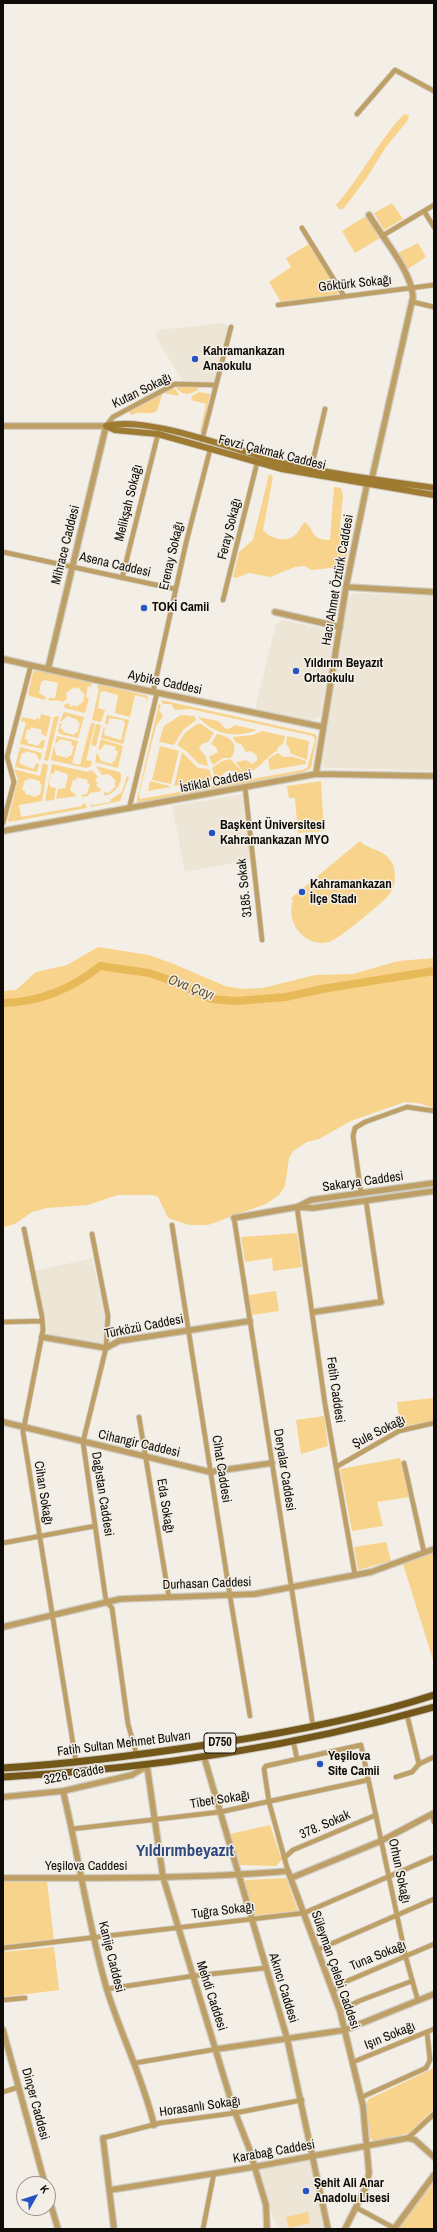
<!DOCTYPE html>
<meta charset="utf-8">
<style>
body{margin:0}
#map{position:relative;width:437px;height:2232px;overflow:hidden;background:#f4efe6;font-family:"Archivo Narrow",sans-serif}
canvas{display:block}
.frame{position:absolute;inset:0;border:4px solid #0e0c09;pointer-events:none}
.north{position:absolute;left:16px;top:2176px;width:40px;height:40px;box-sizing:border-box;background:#f4efe6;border:1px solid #98948e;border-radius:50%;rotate:51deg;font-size:11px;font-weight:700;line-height:16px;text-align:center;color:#0e0c09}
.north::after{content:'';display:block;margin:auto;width:14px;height:18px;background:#2554c2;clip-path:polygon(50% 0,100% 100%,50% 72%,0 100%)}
</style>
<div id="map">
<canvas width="437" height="2232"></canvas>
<div class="frame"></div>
<div class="north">K</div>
</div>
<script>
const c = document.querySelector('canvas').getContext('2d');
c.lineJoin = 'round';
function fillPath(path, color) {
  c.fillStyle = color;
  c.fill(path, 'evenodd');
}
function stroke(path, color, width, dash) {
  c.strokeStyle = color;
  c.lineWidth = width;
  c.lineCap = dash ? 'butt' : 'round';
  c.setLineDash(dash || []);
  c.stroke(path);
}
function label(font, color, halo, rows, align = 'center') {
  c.font = font + ' "Archivo Narrow",sans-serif';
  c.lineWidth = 3;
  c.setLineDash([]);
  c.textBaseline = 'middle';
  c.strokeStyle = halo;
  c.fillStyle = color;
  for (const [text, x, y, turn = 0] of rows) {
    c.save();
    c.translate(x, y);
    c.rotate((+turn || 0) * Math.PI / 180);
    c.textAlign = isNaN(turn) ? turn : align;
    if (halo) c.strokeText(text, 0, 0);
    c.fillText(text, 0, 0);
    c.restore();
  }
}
fillPath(new Path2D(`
 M224,323L228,327L215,382H183L155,336L158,330Z
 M355,593L434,596V771L337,768H324L322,765L348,598Z
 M283,620L329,630L333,638L320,716L310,722L256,709V705L276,624Z
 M243,794L251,860L185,872L172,806Z
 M92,1258L106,1316L103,1345L47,1334L35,1271Z
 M310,2159L325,2229H282L274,2221L257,2168Z`), '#ede5d5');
fillPath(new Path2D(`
 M404,114L409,116L408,120L386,147L366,179L344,208L340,210L336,205C361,177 378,141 404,114Z
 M392,203L403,219L384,230L374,213Z
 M366,216L380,238L355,253L342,231Z
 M418,243L426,257L408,269L398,253Z
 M309,244L339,291L336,296L281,302L269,282L291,267L286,258Z
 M175,386L199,387L198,390C189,395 181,396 175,386Z
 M173,387L179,394L178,396L164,393L162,395L157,411C149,416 142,410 131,415L128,411Z
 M199,392L210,394L202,433L200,431L206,404L191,400L192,396Z
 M269,474L273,477L263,530C270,539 287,543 295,535C300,531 300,526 305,522C316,531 310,540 330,540L334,487L341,488L343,496L340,526L348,547L346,567L343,571L330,568L312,570L304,566L295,567L270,577L249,573L236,578L233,577L239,552L253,540Z
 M36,670L92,682L91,687L88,686L86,697L89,698L85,713L65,708L64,705L68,703L71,707L74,705L76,707L84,701L83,698L85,696L78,687L76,689L74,687L66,693L67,699L62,702C57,698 53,702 48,700L49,698H55L58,683L45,680L41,682L39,693L46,697L45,700L30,696L28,694L33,672Z
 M98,684L148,696L147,702L146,698L135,695L130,717L115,713L118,695L103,691L100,693L98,708L105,710L101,722L92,720L99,689L97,688Z
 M161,700L315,734L317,737L311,768L304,772L136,804L159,703L161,706L159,710L163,716L156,726L139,794L140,799L302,770L307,768L315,740L313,736L190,709L175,710L171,704H163Z
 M64,712L84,717L78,738L60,734L58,731L60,723L62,724L60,728L63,730V732L74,735L75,733H77L80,723L78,722V720L67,716L62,721H60Z
 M41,714L51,717L46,737L41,733L42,730L31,727L30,730L27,729L25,739L28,740L27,743L38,746L42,740H45L43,749L20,744L26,723L21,721L22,717L36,720L37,718L40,719Z
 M107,715L129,720L123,744L101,738L104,727L105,728L104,735L121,740L125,723L123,720L109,718L108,725L105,724Z
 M181,715L194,716L196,720L183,730L174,745L159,742L164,726Z
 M59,716L48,761L44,760L54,717Z
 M198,717L218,721L226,729L231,728L235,725L257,730C235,739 214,734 198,717Z
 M91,723L95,724L86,760L92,761L91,766L86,768L51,760L54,746L56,755L68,758V756H71L74,746L71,745L72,742L61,739L55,744L57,736L78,741L72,763L80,765Z
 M96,724L101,725L96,746L91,745Z
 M197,724H201L214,733L208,742L202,744L199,748L206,757L208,766L199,764L186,751L177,745L185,733Z
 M262,731L285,736L283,744L278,747L277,751C264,756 250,787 236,762L246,760L252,764L257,760V756L251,751L246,752L241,744L236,743L233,737L253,735Z
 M217,734C231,737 240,744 231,758H223L213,765L209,757L218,752L216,747L211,744Z
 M287,736L309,741L307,760L290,753V749L286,744Z
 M101,739L123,746L118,768L95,762L97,752L101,761L112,764L113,761H115L118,751L115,750L116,747L105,744L100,750L98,749Z
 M160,746L179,751L171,784L152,780Z
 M20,747L42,753L40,761L36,754L26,751L25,753H22L19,763L33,769L37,763L39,764L37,772L15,767Z
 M182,752L198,768L209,769L213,780L174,786Z
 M278,753L283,757C293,756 296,757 306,761V764L270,770L268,759Z
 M230,759L241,770L250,774L238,776L235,772L229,770L223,774L221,779L216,780L212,768L222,761Z
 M43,763L48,765L42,801L19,805L21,817L82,806V804L85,803L87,808L9,822L8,820L18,779L14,769L40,776ZM29,778L40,781V784L42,785L40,795H37L36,797L25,794V791L22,790L25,780H28Z
 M52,764L87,772L92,770L98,777L95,780L98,784L96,785L102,791L90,793L88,796L82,797V795L87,794L90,784L87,783L88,780L77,777L76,780H73L70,790L77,796L56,799L58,789L65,788L68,777L67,774L55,770L54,774L51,773L49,784L51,787L56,788L54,800L45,801Z
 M96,766L119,772L121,774C122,785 115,793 105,796L103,792L109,793L116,786L114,784L116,781L109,774L102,775Z
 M127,776L129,777L120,801L91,807L90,802L92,805L111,802L110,800L122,792Z
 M150,781L170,786V787L148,791Z
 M321,781L324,831L298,833L295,798H289L287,786Z
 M360,841C370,852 385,847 393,865C396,874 396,887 389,895C382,903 338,940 329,942C305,948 285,923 293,900L291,898Z
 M98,947L149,955L174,964L225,986L243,989L263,988L315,975L353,974L398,961L434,958V1108L418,1103L405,1102L351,1121L319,1139L307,1142L293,1151L289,1158L285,1186L279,1195L266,1204L208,1225H189L168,1218L158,1197L153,1195H118L88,1205L47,1208L32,1212L15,1224L3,1227V991L16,990L36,972L67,965Z
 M297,1233L302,1267L273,1271L272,1258L245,1262L241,1237Z
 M276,1291L279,1311L252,1315L249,1295Z
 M434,1398V1421L400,1427L397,1402Z
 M324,1416L328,1446L301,1454L296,1420Z
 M400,1458L409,1497L377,1502L383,1526L352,1531L340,1469Z
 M386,1542L391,1561L358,1570L354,1547Z
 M434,1553V1663L403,1564Z
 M270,1825L282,1860L276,1866L240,1865L230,1834Z
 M286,1878L298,1911L253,1916L244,1883L246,1880Z
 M3,1881H47L54,1940L3,1946Z
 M54,1947L59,1990L3,1997V1952Z
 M434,2068V2109L410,2133L374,2141L370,2138L366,2104L369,2099Z
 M434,2182V2229H397Z
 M308,2212L310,2223L289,2228L286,2217Z`), '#f8d38c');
stroke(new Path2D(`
 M3,1003C40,1002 72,989 100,966L149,973L175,982L211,999L236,1001L286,997L322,989L434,971`), '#e8b959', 8);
const minor = new Path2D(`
 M357,114L395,70L434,91
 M424,211L434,227
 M302,228L344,296
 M382,236L434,205
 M413,302L434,307
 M278,305L434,285
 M106,426L113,417L175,384L215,385
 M202,440L231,327
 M311,469L325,409
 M3,552L175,589
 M122,578L158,434
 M223,600L257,463
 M153,692L186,543L210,450
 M245,787L262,940
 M129,809L157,693
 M3,823L14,782L7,757L31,665
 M361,1193L353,1136L355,1128L365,1122L407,1107L434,1111
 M366,1201L381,1302
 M297,1207L325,1404L355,1575
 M234,1218L313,1726
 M172,1225L230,1596L250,1716
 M24,1229L42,1317L43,1330L23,1432L76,1762
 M92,1234L108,1316L106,1348L83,1442L106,1601L112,1608L128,1724L137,1756
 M3,1322L42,1321
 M139,1417L169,1598
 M404,1463L424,1552
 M336,1467L399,1431L434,1423
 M3,1543L95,1526
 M407,1715L419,1764
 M293,1740L297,1759
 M419,1764L434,1757
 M396,1777L412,1772L419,1764
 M432,1814L434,1822
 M72,1829L220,1812L368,1780
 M284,1858L293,1850L376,1815
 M288,1871L269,1802L264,1769L266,1766L361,1745L406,1958L418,2001
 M3,1948L304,1913L434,1857
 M317,1950L434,1899
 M107,1989L193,1976L265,1968
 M333,1991L345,1982L434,1944
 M3,2000L25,1998
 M340,2011L359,2001L412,1981
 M353,2062L434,2029
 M135,2063L217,2049
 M3,2092L19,2087
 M362,2097L426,2068L430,2060L427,2032
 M103,2138L160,2123L235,2113L302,2100
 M408,2138L434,2114
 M357,2208L394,2228
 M203,2229L214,2173`);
const tertiary = new Path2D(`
 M369,215C382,237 412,272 413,297L372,478
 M3,426H106L48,669
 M346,587L434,592
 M275,612L340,627
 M3,659L96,680L323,727
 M316,774L346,587L367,484
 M3,831L316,774L434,776
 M297,1207L311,1200L434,1183
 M234,1218L297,1207L313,1208L434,1191
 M314,1312L381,1302
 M42,1337L106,1348L119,1341L132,1339L250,1321
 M3,1422L210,1472L272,1463
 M3,1627L120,1599L255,1594L371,1572L434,1549
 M204,1757L287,2038L328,2229
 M63,1791C79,1857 88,1925 107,1990C121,2035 143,2078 154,2125
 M3,1797L63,1791L132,1775L147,1766L163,1877L233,2107L249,2148L266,2205L267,2229
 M3,1878C98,1878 193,1879 288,1871L340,2011L363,2106L369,2173L366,2187L345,2229
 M291,1878L381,1841L434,1813
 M3,2030L45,2184
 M217,2049L345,2030L434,1994
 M103,2138L114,2229
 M110,2190L254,2167L408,2138L415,2140L434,2157
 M48,2195L58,2229
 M394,2229L434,2175`);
const secondary = new Path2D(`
 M106,426L115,430L158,434L282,469L434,495
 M106,426C150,414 248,456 296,466C341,476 388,481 434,488`);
const trunk = new Path2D(`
 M3,1768C76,1764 147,1754 219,1743C291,1732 364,1718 434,1695
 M3,1777C148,1769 294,1747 434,1707`);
stroke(minor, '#cfcbc3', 6);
stroke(tertiary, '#cfcbc3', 8);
stroke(secondary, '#cfcbc3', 8);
stroke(trunk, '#cfcbc3', 9);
stroke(minor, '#bea067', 4.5);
stroke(tertiary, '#bea067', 5.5);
stroke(secondary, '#9e7b30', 6);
stroke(trunk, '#73581a', 7);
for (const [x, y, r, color] of [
 [195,359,4,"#2554c2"],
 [144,608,4,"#2554c2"],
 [296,671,4,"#2554c2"],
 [212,833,4,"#2554c2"],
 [302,892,4,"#2554c2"],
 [320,1764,4,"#2554c2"],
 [306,2191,4,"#2554c2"]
]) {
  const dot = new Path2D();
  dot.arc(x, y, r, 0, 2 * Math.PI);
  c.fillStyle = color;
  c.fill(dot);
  stroke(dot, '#f4efe6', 1.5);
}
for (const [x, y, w] of [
 [220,1743,32]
]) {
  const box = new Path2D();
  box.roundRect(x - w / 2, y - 10, w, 20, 3);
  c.fillStyle = '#f4efe6';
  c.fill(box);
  stroke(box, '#0e0c09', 1);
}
label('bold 12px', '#0e0c09', null, [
 ["D750",220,1743]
]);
label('13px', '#0e0c09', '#f4efe6', [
 ["Göktürk Sokağı",355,284,-6],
 ["Kutan Sokağı",142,391,-26],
 ["Fevzi Çakmak Caddesi",272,453,14],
 ["Melikşah Sokağı",129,503,-76],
 ["Feray Sokağı",230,529,-76],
 ["Mihrace Caddesi",66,545,-76],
 ["Erenay Sokağı",172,556,-77],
 ["Asena Caddesi",115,565,13],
 ["Hacı Ahmet Öztürk Caddesi",338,580,-80],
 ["Aybike Caddesi",165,683,12],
 ["İstiklal Caddesi",216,782,-11],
 ["3185. Sokak",245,888,-96],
 ["Sakarya Caddesi",363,1182,-8],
 ["Türközü Caddesi",144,1327,-11],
 ["Fetih Caddesi",335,1390,82],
 ["Şule Sokağı",379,1432,-27],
 ["Cihangir Caddesi",139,1444,13],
 ["Cihat Caddesi",221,1469,81],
 ["Deryalar Caddesi",284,1470,81],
 ["Cihan Sokağı",43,1493,81],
 ["Dağıstan Caddesi",102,1494,81],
 ["Eda Sokağı",165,1506,81],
 ["Durhasan Caddesi",207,1584,-2],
 ["Fatih Sultan Mehmet Bulvarı",124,1744,-7],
 ["3226. Cadde",74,1775,-11],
 ["Tibet Sokağı",220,1800,-9],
 ["378. Sokak",325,1825,-23],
 ["Yeşilova Caddesi",86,1867],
 ["Orhun Sokağı",399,1871,78],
 ["Tuğra Sokağı",223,1911,-7],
 ["Tuna Sokağı",378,1956,-22],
 ["Kanije Caddesi",111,1957,76],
 ["Süleyman Çelebi Caddesi",335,1970,71],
 ["Akıncı Caddesi",283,1988,73],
 ["Mehdi Caddesi",211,1996,72],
 ["Işın Sokağı",390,2036,-22],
 ["Dinçer Caddesi",35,2104,75],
 ["Horasanlı Sokağı",200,2107,-8],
 ["Karabağ Caddesi",274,2152,-10]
]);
label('bold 13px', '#0e0c09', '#f4efe6', [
 ["Kahramankazan",203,352],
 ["Anaokulu",203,367],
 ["TOKİ Camii",152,608],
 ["Yıldırım Beyazıt",304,664],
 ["Ortaokulu",304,679],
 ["Başkent Üniversitesi",220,826],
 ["Kahramankazan MYO",220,841],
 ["Kahramankazan",310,885],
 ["İlçe Stadı",310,900],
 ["Yeşilova",328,1757],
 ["Site Camii",328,1772],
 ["Şehit Ali Anar",314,2184],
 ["Anadolu Lisesi",314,2199]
], 'left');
label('italic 14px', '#645029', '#f4efe6', [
 ["Ova Çayı",191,988,21]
]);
label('bold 17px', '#2e4982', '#f4efe6', [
 ["Yıldırımbeyazıt",185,1851]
]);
</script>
